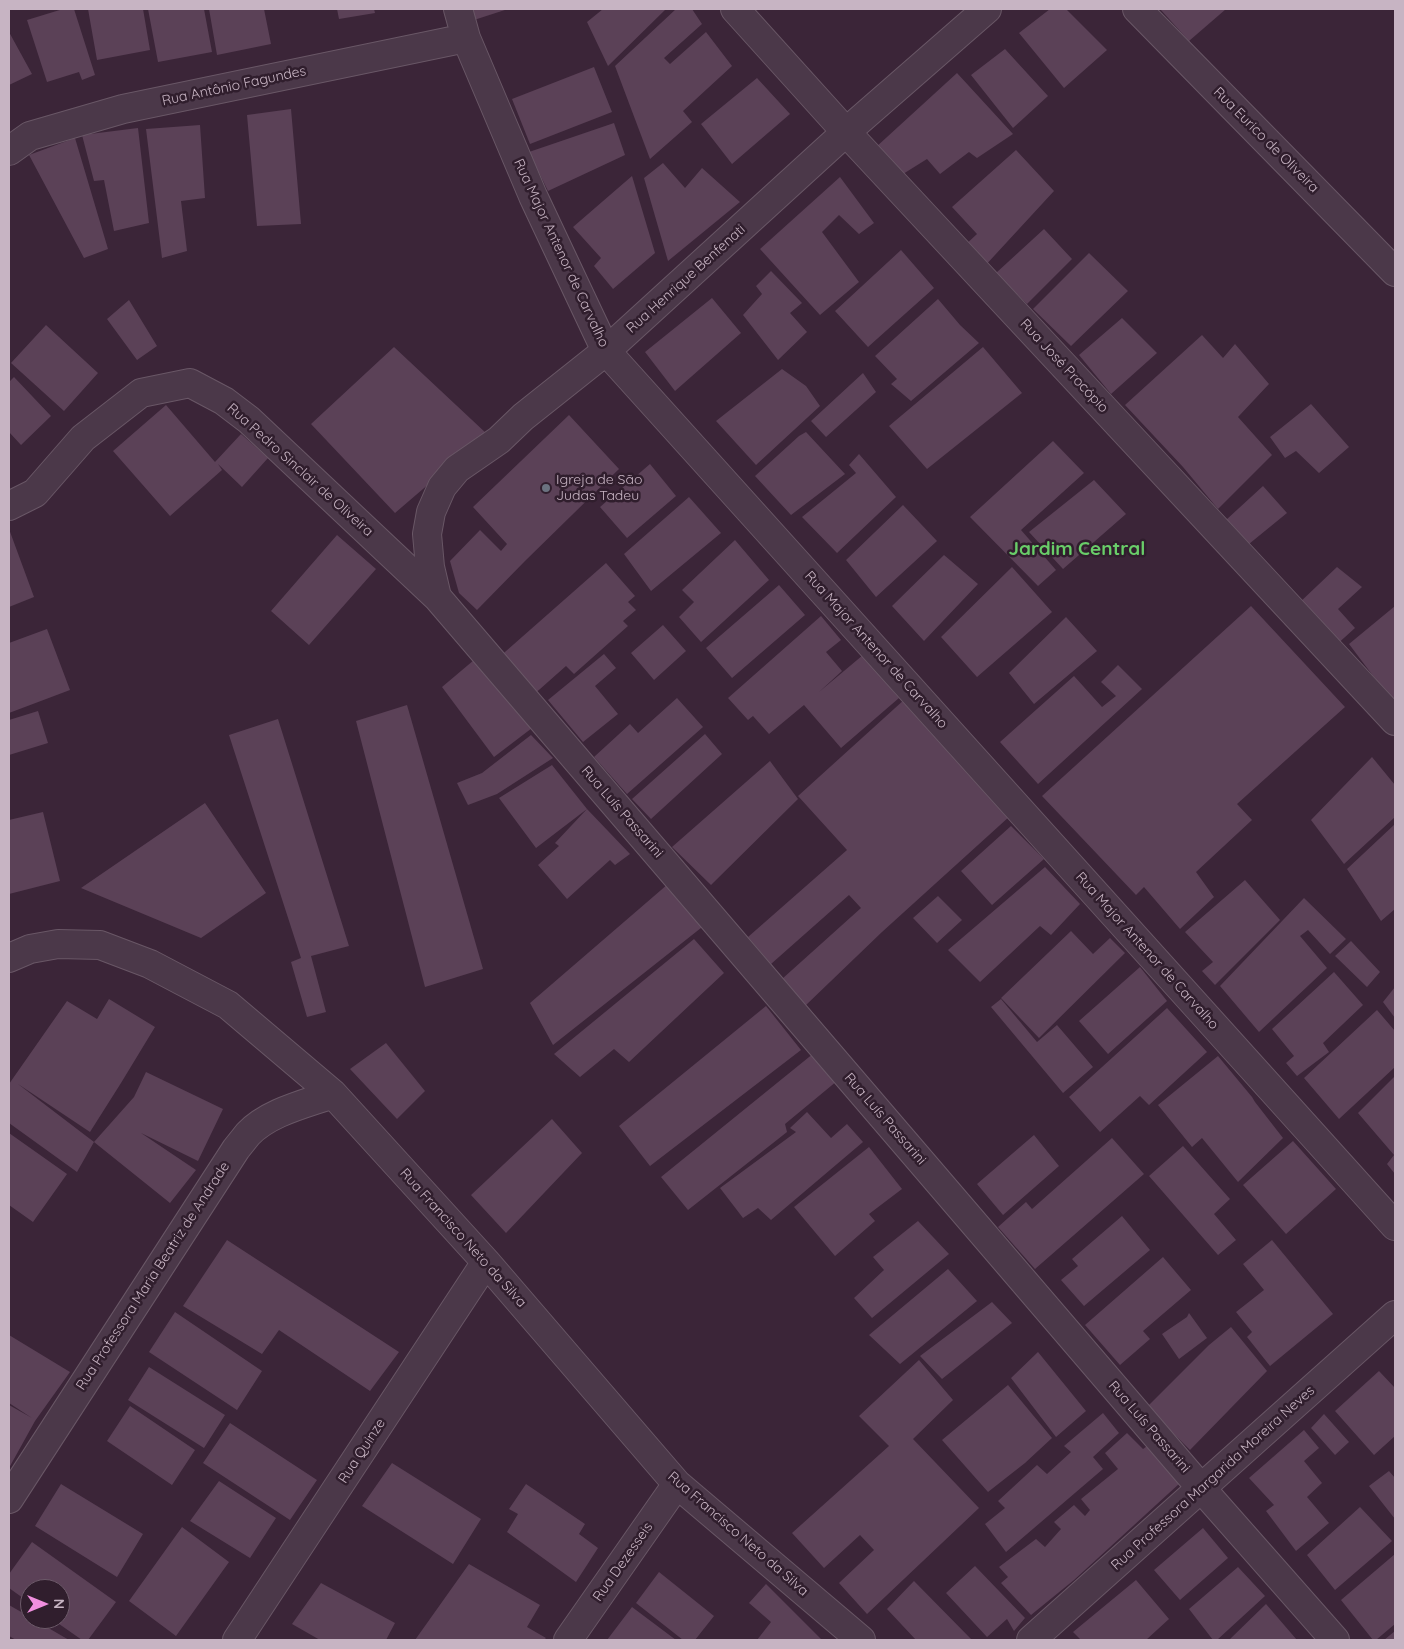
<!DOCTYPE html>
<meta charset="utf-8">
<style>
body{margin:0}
#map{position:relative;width:1404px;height:1649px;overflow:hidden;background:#3b2538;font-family:Quicksand,sans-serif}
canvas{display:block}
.frame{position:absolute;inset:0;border:10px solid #c7b4c3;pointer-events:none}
.north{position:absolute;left:20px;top:1579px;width:50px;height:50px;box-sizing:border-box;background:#301e2d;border:1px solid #6c5a69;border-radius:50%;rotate:90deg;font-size:14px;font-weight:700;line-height:20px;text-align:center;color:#c7b4c3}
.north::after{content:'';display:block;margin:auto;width:18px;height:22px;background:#f18fdf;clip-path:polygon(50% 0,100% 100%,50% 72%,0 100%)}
</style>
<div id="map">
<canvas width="1404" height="1649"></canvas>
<div class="frame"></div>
<div class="north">N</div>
</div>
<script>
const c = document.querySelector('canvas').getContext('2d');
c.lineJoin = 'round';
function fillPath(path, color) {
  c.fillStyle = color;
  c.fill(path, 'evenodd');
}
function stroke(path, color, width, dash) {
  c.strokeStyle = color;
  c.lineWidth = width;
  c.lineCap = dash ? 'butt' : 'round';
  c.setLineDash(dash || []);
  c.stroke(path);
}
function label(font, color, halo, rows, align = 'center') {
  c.font = font + ' Quicksand,sans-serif';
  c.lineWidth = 5;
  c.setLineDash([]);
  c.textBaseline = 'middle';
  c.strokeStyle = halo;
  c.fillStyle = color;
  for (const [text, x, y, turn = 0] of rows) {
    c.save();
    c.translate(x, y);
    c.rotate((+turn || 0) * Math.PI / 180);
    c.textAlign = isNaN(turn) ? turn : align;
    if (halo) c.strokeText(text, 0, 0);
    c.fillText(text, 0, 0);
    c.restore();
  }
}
fillPath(new Path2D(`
 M63,9H74L95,75L82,80L79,72L47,82L27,20Z
 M88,9H143L150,50L97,60Z
 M148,9H204L212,52L158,62Z
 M209,9H264L271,44L217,55Z
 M337,9H374L375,13L339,19Z
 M470,9H508L474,20Z
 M603,9H666L608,66L587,22Z
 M676,9H692L702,24L664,58L670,64L706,32L732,66L683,111L692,122L650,159L615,66Z
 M1050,9H1066L1107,50L1064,88L1019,33Z
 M1160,9H1226L1189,41Z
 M9,32L32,74L9,85Z
 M1005,49L1048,96L1013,128L971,75Z
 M594,67L612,112L530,144L512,99Z
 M957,73L1013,134L977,158L969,152L940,174L927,159L903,174L875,148Z
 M757,78L790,114L732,164L701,124Z
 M291,109L301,224L257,226L247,115Z
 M614,123L625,155L548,191L529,152Z
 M200,125L205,198L181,201L187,251L162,258L146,129Z
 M138,128L149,223L114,231L104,180L94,181L82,135Z
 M75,138L108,249L84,258L29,155Z
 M1016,150L1054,191L983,268L963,247L977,234L952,207Z
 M663,163L685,188L702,168L740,202L668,261L644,178Z
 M632,176L655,253L613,289L594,266L601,258L573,227Z
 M840,177L874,223L859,234L839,215L822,232L859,282L820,315L760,249Z
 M1044,229L1072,259L1027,304L996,273Z
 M901,250L934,288L868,347L835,311Z
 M1089,253L1128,291L1071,346L1033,309Z
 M771,271L802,303L790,313L807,332L778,360L743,315L762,294L756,286Z
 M712,298L741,333L675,391L645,352Z
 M938,299L960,325L979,343L911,401L891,384L897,379L875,356Z
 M129,300L157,346L137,360L107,319Z
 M1122,318L1157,353L1111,394L1079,355Z
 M46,325L98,373L64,411L11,363Z
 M1202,335L1223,358L1235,344L1269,384L1238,417L1272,455L1218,509L1183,467L1125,405Z
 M394,347L487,434L395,513L311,424Z
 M983,347L1022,393L927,469L889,426Z
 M782,369L806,386L820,406L756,465L716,421Z
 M863,373L876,392L826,437L811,421Z
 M14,377L51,416L21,445L9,432V382Z
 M1311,404L1349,447L1319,473L1296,451L1285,458L1270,437Z
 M166,405L215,462L241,434L268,458L242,487L218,464L222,470L170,516L113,451Z
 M569,415L619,469L525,561L477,610L459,593L450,561L480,530L501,551L507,544L473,507Z
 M806,432L845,474L791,515L755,476L799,436Z
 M1053,441L1084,473L1021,530L1056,570L1038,586L970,517Z
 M859,454L896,497L837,553L802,517L856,473L849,465Z
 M650,464L676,496L627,538L600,507Z
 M1094,480L1126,514L1063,569L1029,532Z
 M1263,486L1287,513L1249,544L1226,520Z
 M689,497L721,533L651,591L624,554Z
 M903,505L937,541L876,597L846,560Z
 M9,529L34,597L9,607Z
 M337,535L376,569L309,645L271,611Z
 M735,540L769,580L701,642L679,617L694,602L682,590Z
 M944,555L978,584L924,641L892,606Z
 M606,563L635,596L628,602L636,610L623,621L628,626L574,674L566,666L531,697L497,659Z
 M1012,567L1052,612L977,677L941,637Z
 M1337,567L1362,587L1338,609L1355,628L1334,647L1298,604Z
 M779,585L805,615L732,678L706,648Z
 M1251,606L1345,707L1237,804L1252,820L1196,872L1214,897L1180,929L1144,887L1136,895L1042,796Z
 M1395,606V705L1349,644Z
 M821,616L841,640L826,652L842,671L819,692L863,655L899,698L841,748L804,705L769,734L753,716L748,720L728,698Z
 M1066,617L1097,651L1034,704L1009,673Z
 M663,625L686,651L654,680L631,653Z
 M47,629L70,690L9,713V643Z
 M604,654L616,668L595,686L618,714L583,742L548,700Z
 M474,660L536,725L494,757L442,687Z
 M1118,665L1142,689L1038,784L1000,742L1074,676L1102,707L1116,696L1101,682Z
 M677,698L703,727L627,794L594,757L630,724L638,733Z
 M905,699L1010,816L882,932L805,1006L782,979L861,908L849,895L771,964L748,937L847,850L798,796Z
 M407,705L483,969L425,987L356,721Z
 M38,711L48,743L9,755V720Z
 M278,719L349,946L311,956L326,1012L307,1017L291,962L301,958L229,735Z
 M705,734L722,754L651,819L632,799Z
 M531,735L553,758L497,794L468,805L457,783L482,773Z
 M1372,757L1395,785V817L1344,864L1311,820Z
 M770,761L798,799L711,885L672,847Z
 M552,765L587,809L630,854L615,865L610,860L567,899L538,865L559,846L555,843L587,809L536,848L499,798Z
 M205,803L266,893L201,938L81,888Z
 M43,812L60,881L9,894V820Z
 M1395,824V909L1381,921L1347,869Z
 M1011,826L1044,859L992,905L961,871Z
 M1045,867L1080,904L1051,935L1040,926L980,982L948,950Z
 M1245,880L1280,920L1215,985L1202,971L1213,962L1185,932Z
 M668,884L706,924L553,1045L530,1003Z
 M938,896L962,920L937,943L913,918Z
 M1304,898L1346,939L1330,954L1308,930L1300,936L1327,968L1259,1032L1220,986Z
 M1071,931L1093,954L1110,938L1125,953L1039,1038L1001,998Z
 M694,939L724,973L629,1062L614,1049L580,1077L554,1054Z
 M1351,941L1380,972L1367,987L1335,956Z
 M1140,967L1167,1001L1108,1054L1079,1021Z
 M1334,972L1363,1005L1323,1043L1329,1052L1297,1076L1286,1063L1294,1056L1272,1029Z
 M1395,987V1018L1383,1002Z
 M109,999L155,1027L121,1083L90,1132L18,1084L94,1142L77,1172L9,1123V1084L67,1001L97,1019Z
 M1001,999L1037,1042L1057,1025L1093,1067L1063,1093L991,1007Z
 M766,1006L801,1050L650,1166L619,1126Z
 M1167,1008L1207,1052L1149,1105L1140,1096L1100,1132L1069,1097Z
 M1377,1010L1395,1031V1067L1339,1119L1304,1078Z
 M386,1043L425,1091L397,1119L350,1069Z
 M814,1053L837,1081L785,1124L787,1132L688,1210L661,1177Z
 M1218,1056L1252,1097L1255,1102L1283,1138L1238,1182L1202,1138L1192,1147L1158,1105Z
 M146,1072L223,1109L198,1161L141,1133L196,1170L170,1203L94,1142L134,1097Z
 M1395,1076V1174L1387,1164L1394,1155L1358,1113Z
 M807,1112L831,1138L847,1124L863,1142L771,1220L758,1208L743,1218L720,1188L796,1132L790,1128Z
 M552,1119L582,1153L506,1233L471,1195Z
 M9,1133L67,1174L33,1222L9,1205Z
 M1034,1135L1059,1166L1003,1215L977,1184Z
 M1112,1138L1144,1174L1035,1269L998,1227L1026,1202L1032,1209Z
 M1293,1141L1336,1189L1286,1234L1243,1185Z
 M1183,1146L1230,1199L1214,1214L1236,1240L1218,1255L1149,1176Z
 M869,1147L902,1189L869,1214L875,1221L835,1256L794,1207Z
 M1122,1216L1150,1250L1084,1306L1061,1280L1078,1266L1072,1259Z
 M918,1221L949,1254L872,1318L854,1298L884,1270L873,1257Z
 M227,1240L399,1352L370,1391L279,1330L262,1354L183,1306Z
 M1272,1240L1333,1314L1270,1366L1247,1337L1252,1332L1236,1312L1264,1290L1243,1264Z
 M1163,1257L1191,1290L1143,1331L1150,1339L1120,1365L1085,1325Z
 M948,1269L977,1301L900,1364L869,1335Z
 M992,1302L1012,1323L942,1379L920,1356Z
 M175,1312L262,1371L237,1410L149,1352Z
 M1189,1313L1207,1338L1179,1359L1162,1334L1187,1317Z
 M1231,1327L1267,1371L1190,1450L1147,1407L1209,1345Z
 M9,1335L70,1372L35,1421L9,1468V1405L32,1418L9,1403Z
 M1038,1352L1086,1411L1056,1437L1011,1378Z
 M919,1360L953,1400L913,1439L979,1508L867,1614L839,1583L874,1550L860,1535L824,1568L792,1533L889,1446L859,1416Z
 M149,1367L225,1415L204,1448L128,1400Z
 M1379,1371L1395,1388V1436L1374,1455L1335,1411Z
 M1008,1385L1052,1438L1025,1463L988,1492L942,1440Z
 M130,1406L195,1450L172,1485L107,1441Z
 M1103,1413L1119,1433L1093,1457L1103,1469L1006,1552L985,1524L1005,1508L998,1501L1037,1465L1047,1474L1071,1452L1064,1446Z
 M1324,1414L1349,1442L1335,1455L1311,1428Z
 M230,1423L317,1480L290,1520L203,1463Z
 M1304,1430L1319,1448L1304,1461L1322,1483L1307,1497L1329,1523L1296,1551L1266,1511L1274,1505L1249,1478Z
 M1127,1433L1143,1449L1150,1444L1180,1483L1074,1580L1031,1615L1001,1583L1008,1577L999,1567L1036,1539L1045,1547L1061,1529L1054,1522L1074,1505L1085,1516L1090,1510L1081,1499L1118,1469L1105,1453Z
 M392,1463L481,1519L453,1564L362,1506Z
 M1389,1471L1395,1478V1519L1369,1486Z
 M219,1481L276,1518L250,1558L190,1521Z
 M61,1484L143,1534L117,1577L35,1526Z
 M526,1484L585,1524L579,1534L598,1548L576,1582L507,1532L518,1514L509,1509Z
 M1360,1507L1392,1541L1335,1590L1307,1555Z
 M182,1527L229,1562L176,1636L129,1601Z
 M1203,1528L1228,1558L1180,1600L1154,1570Z
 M32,1542L116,1602L88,1640H82L52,1619H60V1589H30V1603L9,1588V1574Z
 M1395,1554V1624L1376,1640H1373L1341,1600Z
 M469,1564L540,1605L527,1627L546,1638L544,1640H415Z
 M975,1566L1025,1618L1014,1631L1007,1619L987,1637L946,1593Z
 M1238,1567L1265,1596L1217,1640H1213L1189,1609Z
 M659,1572L714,1616L695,1640H683L636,1603Z
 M1136,1580L1169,1619L1146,1640H1081L1073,1632Z
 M914,1581L972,1640H916L887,1609Z
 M321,1583L395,1623L386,1640H320L292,1624Z
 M766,1584L822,1640H757L771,1622L749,1603Z
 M1266,1604L1297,1640H1229Z
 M9,1605L30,1617V1619H33L69,1640H16L9,1636Z
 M632,1607L676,1640H607Z
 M1395,1631V1640H1384Z`), '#5b4157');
const minor = new Path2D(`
 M458,9L466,38L533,196L606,351L1395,1226
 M735,9L846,132L1395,721
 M1137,9L1395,272
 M9,151L30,136L123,109L466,38
 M9,506L35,493L83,438L141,393L190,383L224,401L249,420L437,597L1201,1488L1335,1640
 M437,597L430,567L427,534L431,512L442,487L457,469L499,440L523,417L606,351L846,132L987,9
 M9,958L30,949L58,944L100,945L150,964L228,1005L333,1094L486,1262L677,1484L861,1640
 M9,1499L236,1149C240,1144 244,1139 248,1134C269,1112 305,1104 333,1094
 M237,1640L486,1262
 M568,1640L677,1484
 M1031,1640L1395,1315`);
stroke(minor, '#695766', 30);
stroke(minor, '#4b3849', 28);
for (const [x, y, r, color] of [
 [546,488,5,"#6b7280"]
]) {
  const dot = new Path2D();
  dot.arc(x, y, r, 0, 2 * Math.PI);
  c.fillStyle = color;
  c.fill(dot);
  stroke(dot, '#301e2d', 2);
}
label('14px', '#c7b4c3', '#301e2d', [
 ["Rua Antônio Fagundes",234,86,-12],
 ["Rua Eurico de Oliveira",1266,140,45],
 ["Rua Major Antenor de Carvalho",561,253,65],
 ["Rua Henrique Benfenati",686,279,-42],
 ["Rua José Procópio",1064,366,47],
 ["Rua Pedro Sinclair de Oliveira",300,470,42],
 ["Rua Major Antenor de Carvalho",876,650,48],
 ["Rua Luís Passarini",622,812,49],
 ["Rua Major Antenor de Carvalho",1147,951,48],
 ["Rua Luís Passarini",885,1119,49],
 ["Rua Francisco Neto da Silva",463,1238,48],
 ["Rua Professora Maria Beatriz de Andrade",153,1276,-57],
 ["Rua Luís Passarini",1149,1427,49],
 ["Rua Quinze",362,1451,-57],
 ["Rua Professora Margarida Moreira Neves",1213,1478,-42],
 ["Rua Francisco Neto da Silva",738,1534,41],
 ["Rua Dezesseis",623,1562,-55]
]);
label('14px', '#c7b4c3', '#301e2d', [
 ["Igreja de São",556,480],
 ["Judas Tadeu",556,496]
], 'left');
label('bold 19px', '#69cd69', '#301e2d', [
 ["Jardim Central",1077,549]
]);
</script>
